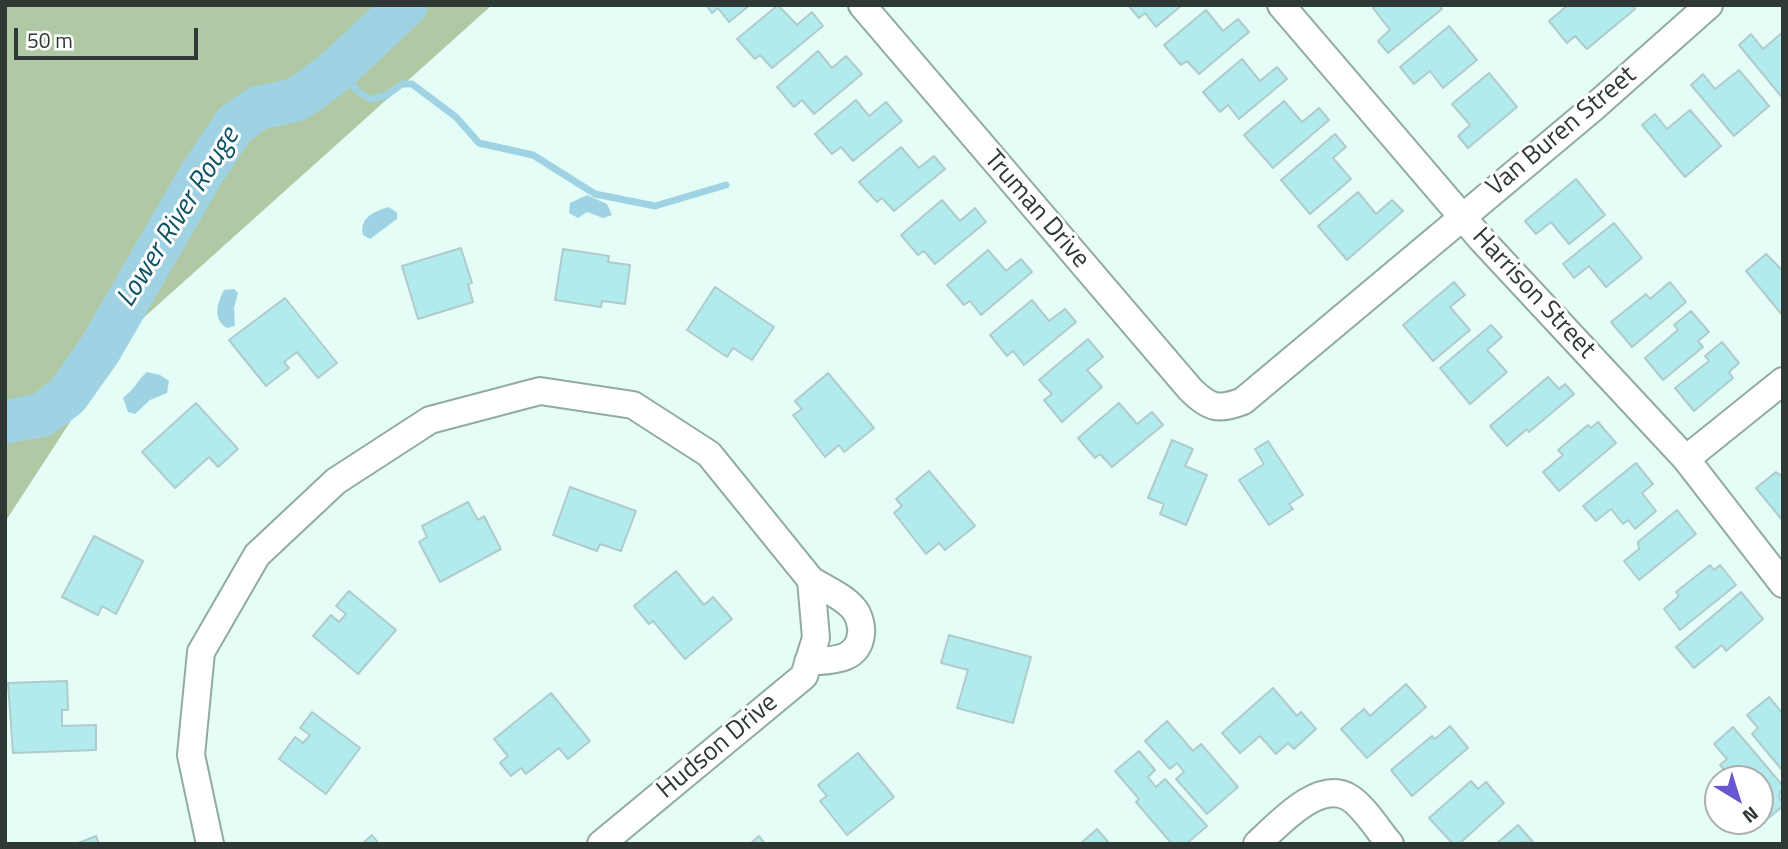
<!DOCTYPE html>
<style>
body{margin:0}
#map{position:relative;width:1788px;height:849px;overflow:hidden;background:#e4fef7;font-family:"Titillium Web",sans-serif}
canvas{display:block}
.frame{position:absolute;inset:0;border:7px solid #2e3835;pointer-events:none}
.north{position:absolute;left:1704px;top:765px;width:70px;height:70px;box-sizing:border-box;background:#fff;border:2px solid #abafae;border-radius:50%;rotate:142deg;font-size:19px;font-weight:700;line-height:28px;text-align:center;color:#2e3835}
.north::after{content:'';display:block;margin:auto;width:24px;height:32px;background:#6757d0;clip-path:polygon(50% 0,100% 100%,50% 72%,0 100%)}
.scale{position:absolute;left:14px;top:28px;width:184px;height:32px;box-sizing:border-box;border:4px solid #2e3835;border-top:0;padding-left:9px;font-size:21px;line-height:24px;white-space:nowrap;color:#2e3835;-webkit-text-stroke:5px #fff;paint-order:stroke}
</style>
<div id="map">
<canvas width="1788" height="849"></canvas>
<div class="frame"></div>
<div class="north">N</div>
<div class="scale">50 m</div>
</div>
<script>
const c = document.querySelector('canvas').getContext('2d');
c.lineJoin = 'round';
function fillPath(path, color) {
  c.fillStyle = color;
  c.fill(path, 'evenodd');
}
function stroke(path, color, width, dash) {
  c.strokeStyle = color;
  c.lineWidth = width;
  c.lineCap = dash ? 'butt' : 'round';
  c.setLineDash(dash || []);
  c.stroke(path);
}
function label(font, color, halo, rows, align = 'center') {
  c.font = font + ' "Titillium Web",sans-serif';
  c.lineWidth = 6;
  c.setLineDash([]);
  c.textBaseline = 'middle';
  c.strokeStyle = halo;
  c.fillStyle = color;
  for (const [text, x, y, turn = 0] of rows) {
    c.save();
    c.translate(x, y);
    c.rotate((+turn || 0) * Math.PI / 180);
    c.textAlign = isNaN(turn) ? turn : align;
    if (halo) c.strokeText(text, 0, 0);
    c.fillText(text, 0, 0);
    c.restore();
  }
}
fillPath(new Path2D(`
 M5,5H492L130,330L5,522Z`), '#b0c9a4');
fillPath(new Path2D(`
 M587,195L607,204L612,215L603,218L587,212L578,218L569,213L570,203Z
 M389,207L397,213V219L370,239L363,235C359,217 375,211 389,207Z
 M234,289L238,293L234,308L235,326L227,328C212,319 217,304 224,290Z
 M147,372L160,375L169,381L167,393L150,400L135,414L128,412L123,398C136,388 137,380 147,372Z`), '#9fd2e3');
stroke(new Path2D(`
 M337,70L361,94L372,99L387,95L402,84H412L456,117L479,143L533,155L595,194L655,206L726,185`), '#9fd2e3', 7);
stroke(new Path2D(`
 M5,422L42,415L67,396L99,351L202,173L235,124L258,108L295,100L308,92L337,70L406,5`), '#9fd2e3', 44);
const building = new Path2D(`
 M706,5H750L729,22L718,8L712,13Z
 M778,5L797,25L812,12L823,26L772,68L760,55L755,59L737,39Z
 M1128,5H1182L1156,27L1145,13L1139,18Z
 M1376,5H1439L1442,9L1388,53L1378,41L1390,30L1373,8Z
 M1568,5H1632L1635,9L1587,49L1575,36L1567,43L1549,21Z
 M1206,10L1223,31L1238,19L1249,32L1199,74L1187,61L1181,65L1164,45Z
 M1449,26L1477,60L1443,88L1430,71L1414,84L1400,67Z
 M1783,32V95L1781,96L1739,45L1751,34L1763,49Z
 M818,51L832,68L846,56L862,74L814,114L802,100L794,107L777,87Z
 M1242,59L1260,81L1277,67L1287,79L1239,119L1228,105L1220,112L1203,92Z
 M1739,70L1769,106L1734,136L1691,85L1703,74L1715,89Z
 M1489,73L1517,107L1468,148L1458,136L1470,125L1452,104Z
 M856,100L869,116L886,102L902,121L853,161L841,147L832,154L815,134Z
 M1284,101L1302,122L1319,108L1329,120L1273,168L1244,135Z
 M1690,110L1721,146L1685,177L1642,125L1655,114L1667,129Z
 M1335,134L1346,147L1333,158L1351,179L1310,214L1281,180Z
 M901,147L919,168L934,156L945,169L894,211L882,198L877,202L859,182Z
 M1576,179L1605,215L1569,244L1551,222L1536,234L1525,221Z
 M1358,192L1376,214L1392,200L1403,211L1347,260L1318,226Z
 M942,200L960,221L975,208L986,222L935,264L924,251L918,255L901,235Z
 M1614,223L1642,258L1606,287L1589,266L1574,278L1563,264Z
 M461,248L472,283L468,284L473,302L418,319L402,266Z
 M563,249L609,256L608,262L630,265L625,304L602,301L601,307L555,300Z
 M988,250L1006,271L1021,259L1032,272L981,315L970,301L964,305L947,285Z
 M1766,254L1783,271V316L1746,271Z
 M1454,282L1465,295L1450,307L1470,330L1433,361L1403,325Z
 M1670,282L1686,302L1632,347L1611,322L1646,294L1650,299Z
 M715,287L774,327L752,360L733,348L727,357L687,330Z
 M285,298L337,363L318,378L297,352L284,362L289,368L266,386L229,340Z
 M1032,300L1049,321L1065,309L1076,322L1024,365L1013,351L1007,356L990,335Z
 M1691,311L1709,332L1698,341L1703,347L1663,380L1645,358L1678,330L1674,325Z
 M1491,325L1502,337L1487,350L1507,372L1470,404L1440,368Z
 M1088,339L1103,357L1087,370L1102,387L1062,422L1044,400L1052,394L1039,380Z
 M1722,342L1739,363L1729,372L1733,378L1694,411L1675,388L1709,361L1705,356Z
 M828,373L874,428L844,452L839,445L825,457L793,415L802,409L795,401Z
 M1548,377L1559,389L1565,384L1574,394L1529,432L1527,429L1507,446L1490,426Z
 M196,403L238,449L218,467L209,457L175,488L142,452Z
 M1119,403L1137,424L1152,412L1163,425L1112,467L1100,454L1095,458L1078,438Z
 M1598,422L1616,443L1559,491L1543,472L1563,455L1558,450L1588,425L1591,428Z
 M1172,440L1193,449L1185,466L1207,475L1186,525L1160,514L1164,504L1148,498Z
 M1268,441L1303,495L1289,504L1293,509L1269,525L1239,480L1264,464L1255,449Z
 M1636,463L1653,484L1642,493L1656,511L1635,529L1628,520L1623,524L1611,509L1596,521L1583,506Z
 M929,471L975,526L945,550L939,543L926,554L894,513L902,506L896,499Z
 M1776,472L1783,477V521L1756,488Z
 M570,487L636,511L621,551L600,544L597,551L553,535Z
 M468,502L478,520L484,516L501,549L440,582L419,542L427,537L422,526Z
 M1677,510L1696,534L1639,580L1624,561L1639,549L1638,542Z
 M94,536L143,561L116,614L102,606L98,615L62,597Z
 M1710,565L1714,570L1720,565L1736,585L1680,630L1664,609L1679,596L1676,592Z
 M676,571L704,605L713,597L732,619L685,659L653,621L649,624L634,606Z
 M349,591L396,630L358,674L313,636L331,615L339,622L346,614L336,606Z
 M1741,592L1763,619L1726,651L1722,645L1694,668L1676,647Z
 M949,635L1031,657L1013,723L957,708L968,670L941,663Z
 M67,681L68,710H62V726L96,725V750L13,753L8,683Z
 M1406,684L1426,707L1367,758L1341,729L1364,709L1370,716Z
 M1273,688L1297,716L1301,712L1316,729L1294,749L1288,743L1276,754L1260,736L1240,753L1222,733Z
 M551,693L590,741L568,759L559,748L526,774L521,768L511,776L500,763L508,756L494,739Z
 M1769,697L1783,714V771L1752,734L1758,728L1747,715Z
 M312,712L360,748L326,794L279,759L295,737L303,743L310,735L300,728Z
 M1167,721L1193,751L1201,744L1238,787L1207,814L1176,779L1184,772L1177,763L1170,769L1145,741Z
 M1450,726L1468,748L1412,796L1391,770L1432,736L1435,739Z
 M1733,727L1783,786L1779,796L1783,806L1766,820L1760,812V779H1732L1720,765L1727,759L1714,744Z
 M1139,751L1155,770L1148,777L1156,787L1165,779L1207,826L1186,844H1172L1136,802L1139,799L1115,771Z
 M858,753L894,797L847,835L820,801L827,796L818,785Z
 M1471,781L1478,789L1486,782L1504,803L1459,844H1453L1429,818Z
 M1518,825L1533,842L1496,844Z
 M1097,829L1110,844H1080Z
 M372,835L379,844H362Z
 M96,836L99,844H76Z
 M759,836L765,844H750Z`);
fillPath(building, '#b2ebed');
stroke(building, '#b0cbcc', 2);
const minor = new Path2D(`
 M862,5L1190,389C1209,408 1218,411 1243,401L1593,108L1709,5
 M1281,5L1482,240L1686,459L1783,584
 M1686,459L1783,381
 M808,662C830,660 858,662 861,634C862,627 859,614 853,608C844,597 824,588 811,580
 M210,844L191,755L201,652L257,555L336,481L430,420L540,391L633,405L709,454L811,580L816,638L804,676L601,844
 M1257,844C1278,825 1319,778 1350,798C1365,808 1378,830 1390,844`);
stroke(minor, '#92aaa4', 30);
stroke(minor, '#fff', 26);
label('26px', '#2e3835', '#fff', [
 ["Van Buren Street",1562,132,-40],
 ["Truman Drive",1036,210,49],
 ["Harrison Street",1533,294,47],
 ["Hudson Drive",718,747,-40]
]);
label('italic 28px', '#0d5366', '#fff', [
 ["Lower River Rouge",179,218,-58]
]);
</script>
